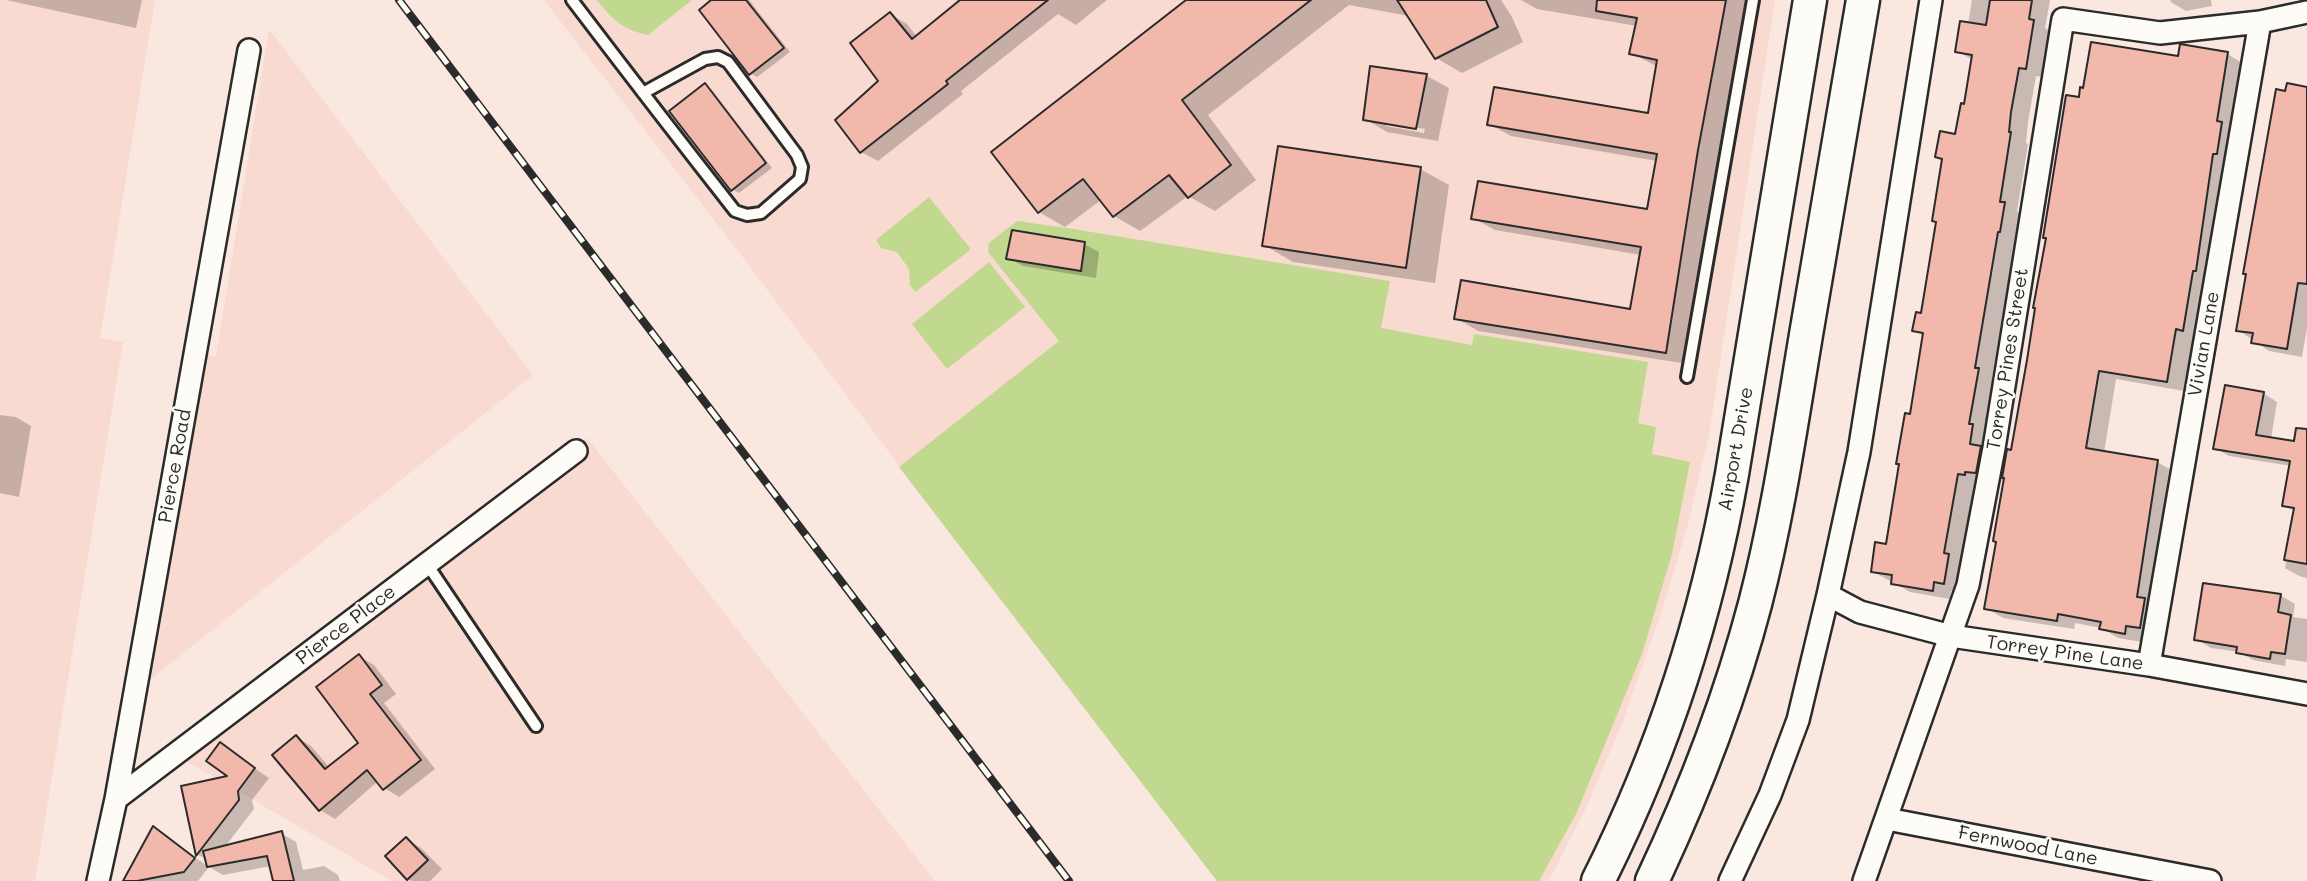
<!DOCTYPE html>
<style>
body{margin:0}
canvas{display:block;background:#fae8e0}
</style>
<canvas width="2307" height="881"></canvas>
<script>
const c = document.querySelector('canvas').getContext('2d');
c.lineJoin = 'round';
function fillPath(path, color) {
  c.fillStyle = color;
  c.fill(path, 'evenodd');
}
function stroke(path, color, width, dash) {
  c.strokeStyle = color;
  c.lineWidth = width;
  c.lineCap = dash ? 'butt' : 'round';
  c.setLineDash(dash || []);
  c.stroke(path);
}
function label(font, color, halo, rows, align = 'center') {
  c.font = font + ' Mali,sans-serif';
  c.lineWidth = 5;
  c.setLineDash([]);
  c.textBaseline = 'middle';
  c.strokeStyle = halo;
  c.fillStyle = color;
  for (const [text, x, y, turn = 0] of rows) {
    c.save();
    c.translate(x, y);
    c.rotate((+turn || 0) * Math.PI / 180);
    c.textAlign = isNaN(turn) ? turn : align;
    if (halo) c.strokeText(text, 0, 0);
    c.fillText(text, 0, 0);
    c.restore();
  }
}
fillPath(new Path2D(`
 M0,0H155L100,338L123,342L35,881H0Z
 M544,0H1775L1709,435L1688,524L1662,611L1621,726L1585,810L1549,881H1217L978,571L735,247Z
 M269,29L533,375L137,690L193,353L216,356Z
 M587,438L935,881H392L183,759Z`), '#f8dad0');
fillPath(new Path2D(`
 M597,0H692L648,35C622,29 614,21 597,0Z
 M929,197L970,248L969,251L915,292L910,285L909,269L897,252L881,248L876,240Z
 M1017,221L1067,228L1390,281L1381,328L1472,345L1474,334L1648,362L1638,423L1656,427L1652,454L1690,462L1672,554L1642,654L1577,812L1539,881H1217L899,467L1059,341L988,252L989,243Z
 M989,262L1025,307L947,369L912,324Z`), '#c1d98f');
fillPath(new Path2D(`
 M6,0H142L136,28Z
 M714,0H749L790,52L757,77L750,73Z
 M956,0H1107L1076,25L1058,14L961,91L963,94L878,161L861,152L837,120L880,82L890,14L907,24L917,37L959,3Z
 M1189,0H1501L1512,17L1523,42L1462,73L1436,58L1409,16L1349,5L1208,115L1256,180L1215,211L1188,196L1140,231L1114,216L1101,200L1065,227L1039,212Z
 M1521,0H1749L1688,364L1478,331L1456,318L1631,311L1641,255L1495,230L1473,218L1649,211L1657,161L1511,136L1489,124L1650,115L1658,67L1631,53L1637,26L1537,9Z
 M1972,0H2050L2045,28L2051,31L2043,77L2036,76L2028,122L2026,143L2028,144L2017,211L2021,214L2017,241H2015L1992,378L1995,380L1982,484L1975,482L1961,563L1966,566L1961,592L1951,591L1950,599L1910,592L1872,571L1888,546L1924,336L1914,330L1922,315L1937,222L1943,160L1937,157L1957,136L1966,106L1973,60L1957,51L1968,24Z
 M2170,0H2211L2212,6L2186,11L2171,2Z
 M2227,54L2244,64L2200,339L2193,338L2184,391L2116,379L2104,453L2157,462L2175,472L2157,637L2143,635L2142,642L2118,638L2101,628L2075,623L2074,629L2003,618L1986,608L2005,478L2013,452L2080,99L2180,58Z
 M1427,76L1449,88L1438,141L1387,132L1365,119ZM1386,122L1425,129L1424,133L1386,126Z
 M705,86L712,90L772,168L739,193L732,189Z
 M2307,88V328L2302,357L2269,351L2238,330L2287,93Z
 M1420,169L1449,185L1435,283L1293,262L1264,245Z
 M1084,244L1099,252L1096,278L1023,266L1008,258Z
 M2263,393L2277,402L2271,439L2302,444L2307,435V578L2299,576L2285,568L2295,511L2284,505L2291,466L2229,456L2215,448Z
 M0,415L16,417L31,426L19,497L0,493Z
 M2280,595L2295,604L2293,617L2307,619V662L2286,659L2285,666L2253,660L2239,652L2211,648L2196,639Z
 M359,656L374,665L396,694L384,703L435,769L399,797L384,788L378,781L335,819L320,810L296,737L311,746L329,767L361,743Z
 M220,745L269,778L252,800L254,809L224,848L281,833L296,842L303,870L324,866L338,875L340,881H275L271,866L223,875L209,867L207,859L198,855L183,788L231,777Z
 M153,829L209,867L198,881H134Z
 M406,839L421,848L442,869L430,881H412L408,879Z`), '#0003');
const building = new Path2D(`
 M711,0H746L784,48L749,75L699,10Z
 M960,0H1048L946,81L948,84L860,153L835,120L878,81L850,43L890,12L912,39Z
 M1186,0H1311L1182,100L1231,165L1188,198L1169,175L1113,217L1083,179L1038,213L991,152Z
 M1397,0H1486L1498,27L1435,59Z
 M1597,0H1726L1698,150L1666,353L1454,319L1461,280L1630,309L1641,247L1471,219L1478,181L1647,209L1657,154L1487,125L1494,87L1648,113L1657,60L1629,54L1637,18L1596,11Z
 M1990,0H2032L2029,19L2034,20L2026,69L2019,68L2011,112L2009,132H2011L2000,202H2005L2000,232H1998L1975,368H1979L1969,424H1973L1970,444L1981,446L1976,473L1965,472V475L1958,474L1944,553L1949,554L1944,584L1934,582L1933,591L1891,584L1892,575L1871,572L1875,542L1886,544L1899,464H1896L1905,413L1910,414L1923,333L1912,331L1916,312L1921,313L1936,222L1932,221L1942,159L1935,157L1940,131L1955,134L1961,103L1964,104L1972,55L1955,52L1960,21L1986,25Z
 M2091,42L2178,56L2180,44L2228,52L2217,121L2222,122L2217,154H2213L2196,271H2193L2183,331L2176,329L2167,382L2099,371L2086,448L2158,460L2137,597L2145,598L2140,628L2126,626L2125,634L2099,629L2101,622L2058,614L2057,621L1984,609L1996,542L1993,541L2004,478H2002L2007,449L2011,450L2027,360L2035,308H2033L2046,238H2043L2066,95L2079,97L2080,87L2083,88Z
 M1370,66L1427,74L1416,129L1363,120Z
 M705,83L766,163L731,191L669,111Z
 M2287,83L2307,87V284L2298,283L2287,349L2251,343L2253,333L2236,331L2246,274H2243L2276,89L2285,91Z
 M1278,146L1421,167L1406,268L1262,246Z
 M1012,230L1085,242L1081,271L1006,259Z
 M2225,385L2264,392L2256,435L2294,441L2296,428L2307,429V564L2284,560L2294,508L2282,506L2290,461L2213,449Z
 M2203,583L2281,594L2278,612L2291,615L2285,654L2271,652L2270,659L2236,653L2237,647L2194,640Z
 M359,654L382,685L370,694L421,760L383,790L367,770L319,811L272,755L296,735L325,769L358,743L316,687Z
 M220,742L255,768L238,791L239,800L196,856L181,786L227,776L206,761Z
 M153,826L195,858L184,872L137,881H123Z
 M282,831L294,881H273L267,856L207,867L203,851Z
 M406,837L428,860L407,880L385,856Z`);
fillPath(building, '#f2b8ac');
stroke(building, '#2b2b2b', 2);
const lane = new Path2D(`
 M572,0C626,71 680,141 735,211L747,215L761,213L800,179L802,167L797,155L728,62L718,57L705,59L643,93
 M1687,377L1753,0
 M427,564L536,726`);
const street = new Path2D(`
 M1828,595L1860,612L1951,636L2149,665L2307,694
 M2149,665L2260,22
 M116,799L576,451
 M1887,819L2210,881
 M98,881L116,799L249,50
 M1730,881L1770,795L1798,720L1828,595L1859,452L1931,0
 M1864,881L1968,585L1994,448L2063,19L2160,33L2260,22L2307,12`);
const secondary = new Path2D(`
 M1598,881C1663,752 1707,616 1732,474L1810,0
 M1652,881C1694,792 1730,699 1755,604C1779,512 1792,417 1808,323C1826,215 1845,108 1863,0`);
stroke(lane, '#2b2b2b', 16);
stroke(street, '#2b2b2b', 26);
stroke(secondary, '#2b2b2b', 37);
stroke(lane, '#fdfcf7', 10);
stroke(street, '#fdfcf7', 21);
stroke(secondary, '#fdfcf7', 32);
const rail = new Path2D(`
 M399,0L1069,881`);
stroke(rail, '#2b2b2b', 8);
stroke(rail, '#fdfcf7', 5, [16]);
label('19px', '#2b2b2b', '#fdfcf7', [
 ["Vivian Lane",2204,344,-80],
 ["Torrey Pines Street",2008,359,-81],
 ["Airport Drive",1736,449,-80],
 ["Pierce Road",175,466,-80],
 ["Pierce Place",346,625,-37],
 ["Torrey Pine Lane",2065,653,8],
 ["Fernwood Lane",2028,846,11]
]);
</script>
